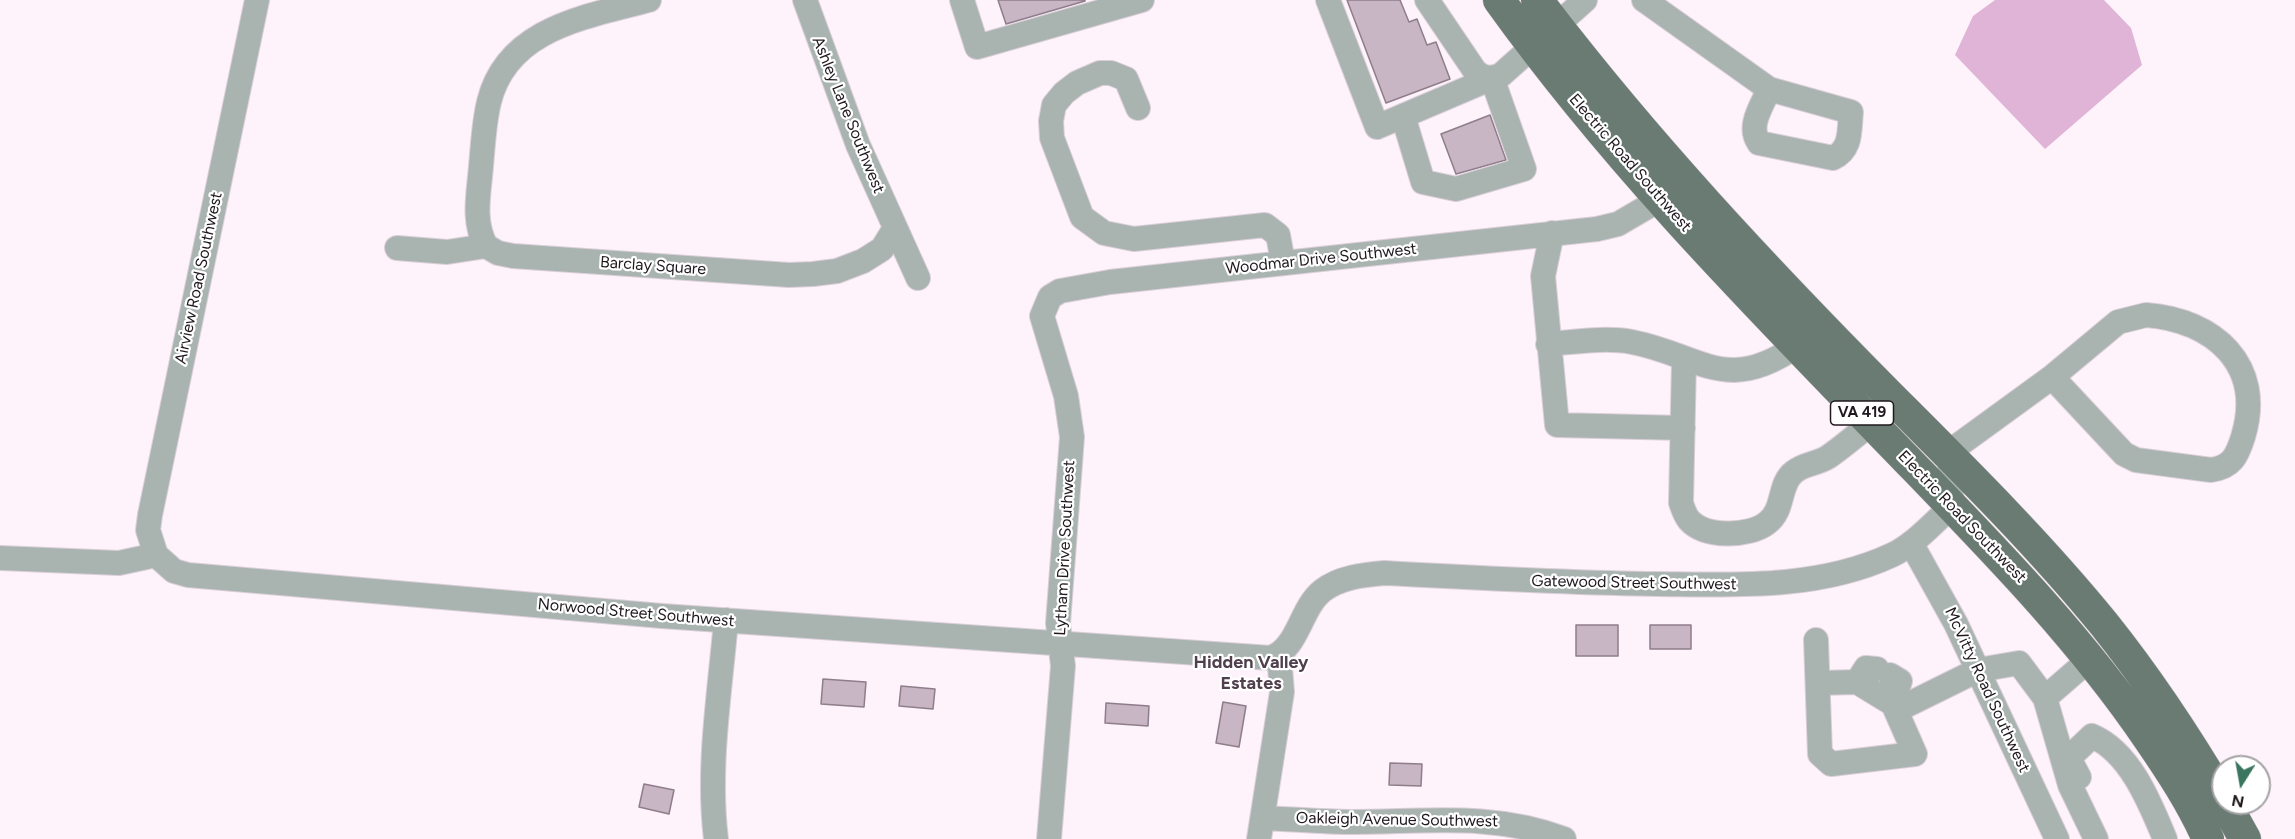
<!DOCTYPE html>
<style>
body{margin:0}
#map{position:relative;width:2295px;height:839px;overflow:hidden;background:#fef2fb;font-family:Figtree,sans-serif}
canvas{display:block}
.north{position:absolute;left:2211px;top:755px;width:60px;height:60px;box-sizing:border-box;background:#fff;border:2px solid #a5a3a5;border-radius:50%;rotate:191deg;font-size:16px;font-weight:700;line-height:24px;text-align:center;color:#1f181e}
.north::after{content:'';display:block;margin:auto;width:21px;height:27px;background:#39755f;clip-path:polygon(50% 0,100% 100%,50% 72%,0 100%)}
</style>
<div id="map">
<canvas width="2295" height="839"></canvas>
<div class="north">N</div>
</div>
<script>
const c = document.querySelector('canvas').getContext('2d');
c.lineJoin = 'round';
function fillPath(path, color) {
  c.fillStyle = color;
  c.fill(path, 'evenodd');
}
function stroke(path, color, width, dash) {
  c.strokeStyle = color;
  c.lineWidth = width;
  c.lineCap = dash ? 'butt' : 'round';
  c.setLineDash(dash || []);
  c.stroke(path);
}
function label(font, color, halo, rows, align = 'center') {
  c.font = font + ' Figtree,sans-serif';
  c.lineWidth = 4.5;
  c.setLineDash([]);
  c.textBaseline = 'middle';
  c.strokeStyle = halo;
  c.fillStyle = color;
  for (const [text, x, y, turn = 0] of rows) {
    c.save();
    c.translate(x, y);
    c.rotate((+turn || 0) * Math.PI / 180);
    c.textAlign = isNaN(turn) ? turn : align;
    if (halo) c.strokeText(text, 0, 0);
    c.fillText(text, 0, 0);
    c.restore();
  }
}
fillPath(new Path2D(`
 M1995,0H2104L2131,28L2142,65L2045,149L1955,55L1973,16Z`), '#dfb4d6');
const building = new Path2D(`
 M998,0H1085V1L1006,24Z
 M1347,0H1400L1409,22L1417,19L1427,45L1436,42L1450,79L1386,103Z
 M1490,115L1506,160L1456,174L1441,134Z
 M1576,625H1618V656H1576Z
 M1650,625H1691V649H1650Z
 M823,679L866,682L864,707L821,704Z
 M901,686L935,689L933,709L899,706Z
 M1223,702L1246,706L1239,747L1216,743Z
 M1106,703L1149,706L1148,726L1105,723Z
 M1390,763L1422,764L1421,786L1389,785Z
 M644,784L674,790L669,814L639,807Z`);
fillPath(building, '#c9b6c4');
stroke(building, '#8f7d8b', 1.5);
const minor = new Path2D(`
 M805,0L858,145L918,278
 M962,0L977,47L1142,0
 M1328,0L1377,127L1492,78L1524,169L1456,189L1423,182L1403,116
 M1427,0L1475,71C1484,79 1490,79 1501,75L1585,0
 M1644,0L1769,89L1851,112C1849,130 1852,149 1833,158L1759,143C1747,126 1762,106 1769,89
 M1138,108L1126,79L1111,73H1100L1077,83L1064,93L1054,105L1051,121L1052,138L1082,217L1104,233L1134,239L1265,225L1278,235L1283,262
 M1552,233L1543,276L1557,425L1683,428
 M486,246C472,221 479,193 481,166C483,145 484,122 489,102C507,28 586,17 649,0
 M397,248L447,252L486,246L498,253L513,256L789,275L813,274L837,271L863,261L882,249L895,228
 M2146,315C2214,320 2265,365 2243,437C2237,456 2232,467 2211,470L2136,460L2124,454L2052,377L2118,322Z
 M1548,344C1575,342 1605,337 1632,342C1700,355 1726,396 1798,345
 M1684,360L1681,503C1683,509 1685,515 1689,520C1705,538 1749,537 1767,523C1785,510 1778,484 1794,472C1803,464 1817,464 1828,457C1843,447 1857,434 1872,423
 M1911,543L1956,624L2057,839
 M156,555L148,530L150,515L257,0
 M0,558L119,563L156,555L174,571L188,575L662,616L1271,658C1299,647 1300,609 1322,591C1340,577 1363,575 1385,573C1477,578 1567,583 1659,584C1737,585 1819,589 1892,555C1915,544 1933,523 1952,506L1949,452L2052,377
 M1816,640L1820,754L1831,764L1915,754L1893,704L1857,682L1819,683
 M1890,675L1900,681L1893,704
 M1857,682L1866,668L1877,669
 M2045,698L2091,658
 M1897,710L1978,670L2019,663L2045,698L2070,785L2096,839
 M2079,777L2071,762L2072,755L2092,736C2130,752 2150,803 2165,839
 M1263,818C1292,819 1322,822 1351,822C1425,822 1493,812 1564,839
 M716,839C707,767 720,692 726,620
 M1049,839L1063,666L1058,623L1072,437L1066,396L1042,316L1050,297L1060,291L1110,282L1597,229L1618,224L1659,200
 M1259,839L1282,692L1279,655`);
const major = new Path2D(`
 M1499,0C1621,170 1769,317 1914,467C1998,554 2081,639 2149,739C2171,771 2192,803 2208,839
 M1537,0C1644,141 1765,270 1890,396C1963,469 2038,543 2104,624C2148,679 2187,738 2223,799
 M2225,803L2245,839`);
stroke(minor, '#dacfd8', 26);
stroke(major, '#dacfd8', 33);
stroke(minor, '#a9b3af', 24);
stroke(major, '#697b73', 32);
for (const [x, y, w] of [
 [1862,413,63]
]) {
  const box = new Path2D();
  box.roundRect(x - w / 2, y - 12, w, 24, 4.5);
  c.fillStyle = '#fff';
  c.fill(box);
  stroke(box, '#1f181e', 1.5);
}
label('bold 15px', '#1f181e', null, [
 ["VA 419",1862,413]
]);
label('16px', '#1f181e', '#fff', [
 ["Ashley Lane Southwest",848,115,68],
 ["Electric Road Southwest",1630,163,49],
 ["Woodmar Drive Southwest",1321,259,-6],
 ["Barclay Square",653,266,4],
 ["Airview Road Southwest",199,278,-78],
 ["Electric Road Southwest",1962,517,46],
 ["Lytham Drive Southwest",1065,548,-87],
 ["Gatewood Street Southwest",1634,583,1],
 ["Norwood Street Southwest",636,613,5],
 ["McVitty Road Southwest",1987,690,65],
 ["Oakleigh Avenue Southwest",1397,820,1]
]);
label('bold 18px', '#50404d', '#fff', [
 ["Hidden Valley",1251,663],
 ["Estates",1251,684]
]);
</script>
